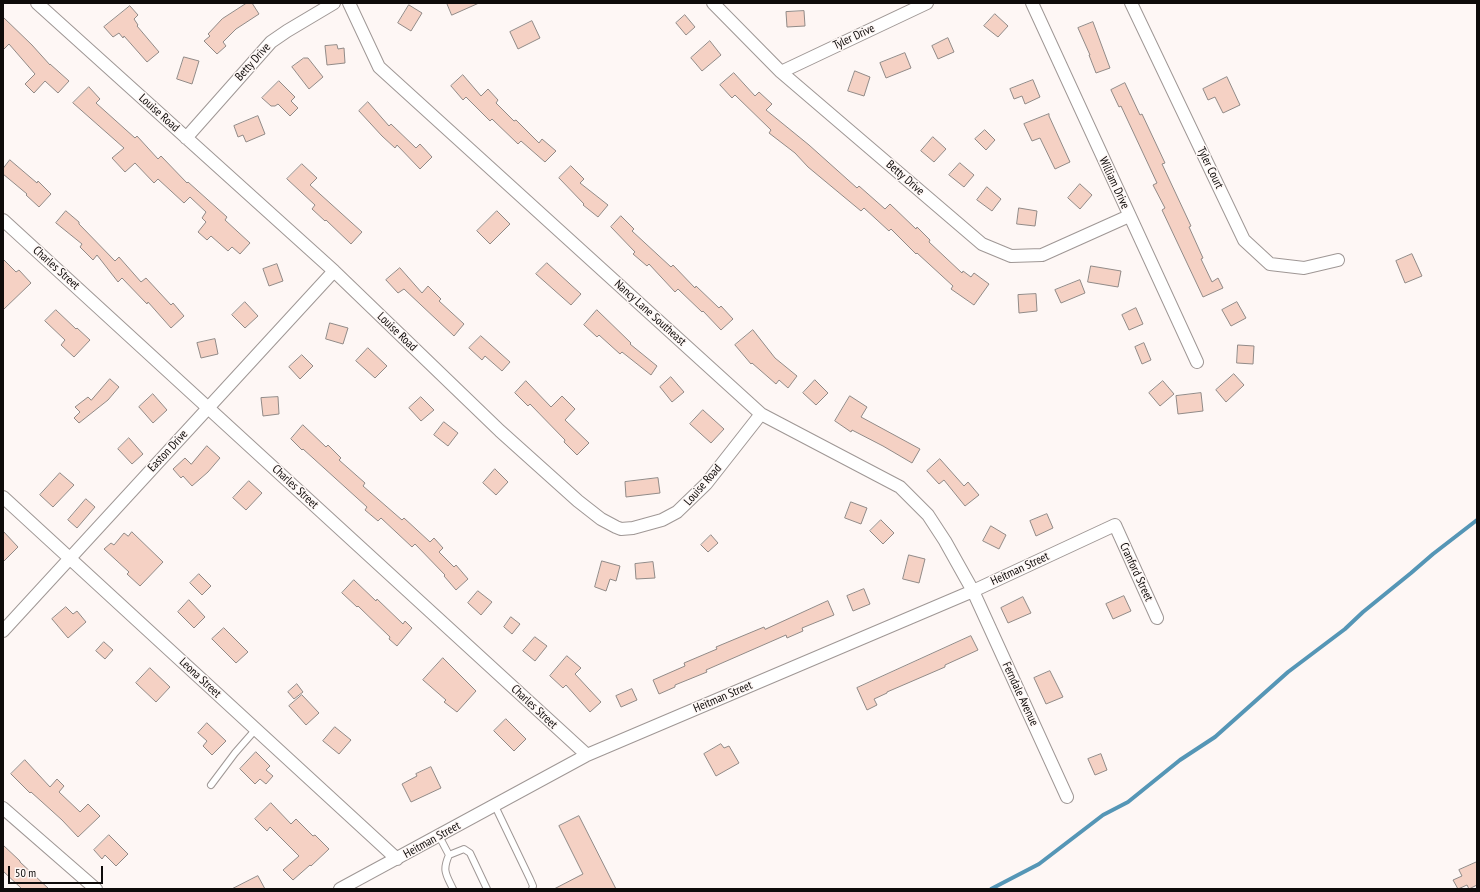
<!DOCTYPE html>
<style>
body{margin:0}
#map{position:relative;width:1480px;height:892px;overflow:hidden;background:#fef7f5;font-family:"PT Sans Narrow",sans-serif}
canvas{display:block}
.frame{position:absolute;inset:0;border:4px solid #0e0b0a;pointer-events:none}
.scale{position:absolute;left:8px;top:866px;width:95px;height:18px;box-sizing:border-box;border:2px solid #0e0b0a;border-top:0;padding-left:5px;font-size:12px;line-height:14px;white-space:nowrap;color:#0e0b0a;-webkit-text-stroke:3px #fef7f5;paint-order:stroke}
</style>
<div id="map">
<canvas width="1480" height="892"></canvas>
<div class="frame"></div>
<div class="scale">50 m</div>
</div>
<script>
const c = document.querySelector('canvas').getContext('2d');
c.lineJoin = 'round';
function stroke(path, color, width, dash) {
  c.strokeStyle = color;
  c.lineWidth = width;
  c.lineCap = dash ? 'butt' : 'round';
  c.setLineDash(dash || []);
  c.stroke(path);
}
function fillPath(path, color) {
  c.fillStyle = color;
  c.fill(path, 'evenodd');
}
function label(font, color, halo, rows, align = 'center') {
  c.font = font + ' "PT Sans Narrow",sans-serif';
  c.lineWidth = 3;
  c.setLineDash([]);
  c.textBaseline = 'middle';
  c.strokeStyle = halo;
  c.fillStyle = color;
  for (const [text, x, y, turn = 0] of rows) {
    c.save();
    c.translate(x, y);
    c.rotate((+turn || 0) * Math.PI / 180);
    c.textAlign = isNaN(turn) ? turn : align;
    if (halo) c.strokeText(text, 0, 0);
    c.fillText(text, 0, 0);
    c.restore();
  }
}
stroke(new Path2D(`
 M991,889L1039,864L1103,815L1128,802L1180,760L1215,737L1288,672L1345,629L1363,612L1411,573L1433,554L1477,520`), '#5596b6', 4);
const building = new Path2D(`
 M247,3H252L259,14L236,29L223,42L226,46L217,54L204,41L210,36L208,34L222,19Z
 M447,3H479L452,15Z
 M409,5L422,13L411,31L398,23Z
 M130,6L138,15L134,19L138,25L137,26L159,52L147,62L124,36L123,38L119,33L113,37L104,27Z
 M804,11L805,26L787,27L786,12Z
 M995,14L1008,26L998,37L984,26Z
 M685,15L695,27L686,35L676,23Z
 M3,17L32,45L50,65V64L69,81L58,93L45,81L34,93L25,84L35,74L9,44L3,50Z
 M532,21L540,38L518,49L510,32Z
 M1093,22L1110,68L1096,73L1089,55H1090L1078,28Z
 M948,38L954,52L938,59L932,46Z
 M710,41L721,55L702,71L691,58Z
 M337,45L338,49L344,48L345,63L327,65L325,46Z
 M905,53L911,68L886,78L880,63Z
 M184,57L199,61L192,84L177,79Z
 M304,58H308L323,77L309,89L292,67Z
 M855,71L870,77L864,96L848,91Z
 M734,73L755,96L759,92L772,104L766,110L809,145L857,188L859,186L885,209L890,204L916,229L917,227L930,240L929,242L962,273L963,271L971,277L974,273L989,284L974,305L951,289L953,286L917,253L916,254L891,229L889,231L864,208L861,211L808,167L795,153L769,133L771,130L735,95L732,98L720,85Z
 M463,75L481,96L488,89L498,100L496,103L514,121L516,120L539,143L542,139L556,151L545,162L521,141L518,144L492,119L490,121L466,97L463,100L451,86Z
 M1227,77L1240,105L1223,113L1215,97L1208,100L1203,89Z
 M1033,80L1040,97L1025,104L1022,96L1014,99L1010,89Z
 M279,81L295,97L291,101L298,108L290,116L278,104L275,106H271L262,98Z
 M1125,83L1140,115L1142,114L1165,163L1162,164L1191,226L1189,227L1203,258L1201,259L1212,282L1218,278L1223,288L1203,297L1162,210L1165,208L1153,185L1157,183L1121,106L1119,107L1111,90Z
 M89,87L100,99L96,103L135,138L137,136L158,159L161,156L187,183L188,182L227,217L225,220L250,243L240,254L232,247L228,251L211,236L207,240L198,232L206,222L202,218L206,212L190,197L184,203L158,179L154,183L135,163L125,172L112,158L124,148L73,103Z
 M368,102L389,126L391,124L416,148L420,144L432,157L420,169L397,145L395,148L382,136L359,111Z
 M1049,114V116L1070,162L1055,169L1040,138L1032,141L1024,124Z
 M258,116L265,134L246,142L243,135L238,137L234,126Z
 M985,130L995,140L986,150L975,139Z
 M933,137L946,149L934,162L921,151Z
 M10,160L37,183L38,181L51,194L39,207L26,195L27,194L3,174V169Z
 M960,163L974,175L964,187L949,175Z
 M302,164L317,178L310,185L362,232L351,244L326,220L325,221L312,209L315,205L287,179Z
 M571,166L584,179L580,183L608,205L598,217L583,205L584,204L559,178Z
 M1080,184L1092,195L1080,209L1068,198Z
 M987,187L1001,199L992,211L977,200Z
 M1019,208L1037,211L1035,226L1017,224Z
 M66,211L79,222V224L115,261L119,257L141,282L146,278L171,305L173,303L184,316L171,328L148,302L147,304L122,278L118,282L97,255L93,260L80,247L82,244L56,223Z
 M497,211L510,224L490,244L477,231Z
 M621,216L634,229L632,231L671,267L673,265L695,288L696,286L719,308L721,306L733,319L721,330L703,311L702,312L678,289L675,292L649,264L647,266L633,254L635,252L611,227Z
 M1412,254L1422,276L1405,283L1396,261Z
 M3,259L16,272L19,270L31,283L3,310Z
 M547,263L581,294L571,305L536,274Z
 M277,264L283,281L269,286L263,269Z
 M1091,266L1121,271L1118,287L1088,282Z
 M400,268L422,293L428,286L441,299L439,301L464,324L454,336L404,289L398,293L386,280Z
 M1080,280L1085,293L1061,303L1055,290Z
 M1036,294L1037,311L1019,313L1018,295Z
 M245,302L258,316L245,328L232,315Z
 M1237,302L1246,318L1231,326L1222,310Z
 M1136,308L1143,324L1129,330L1122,315Z
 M56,310L76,329L77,328L90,340L74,357L61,345L65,340L45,321Z
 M597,310L631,343L630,344L657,366L651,375L622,352L620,354L599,335L597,337L584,325Z
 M330,323L348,328L343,344L326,339Z
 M753,330L775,358L797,376L788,388L779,380L776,384L752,363L751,364L735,345Z
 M481,336L510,362L502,371L485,356L482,360L469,348Z
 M215,339L218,354L201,358L197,343Z
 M1144,343L1151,360L1142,364L1135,347Z
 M1238,345L1254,346L1253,364L1237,363Z
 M368,348L387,366L375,378L356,361Z
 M302,355L313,366L300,379L289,367Z
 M1234,374L1244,385L1226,402L1216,390Z
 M671,377L684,392L672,402L660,387Z
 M110,379L119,387L108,400L79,423L74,418L80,412L75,407L88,397L91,400Z
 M815,380L828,393L816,405L803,393Z
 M526,381L551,407L562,396L575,409L565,420L589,443L577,455L564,442L565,440L530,404L528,406L515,393Z
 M1163,381L1174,394L1160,406L1149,393Z
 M1201,393L1203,411L1178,414L1176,396Z
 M153,394L167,410L153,423L139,407Z
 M850,396L867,407L861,417L920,449L912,463L883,446L852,430L851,432L835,421Z
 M278,397L279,414L263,416L261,398Z
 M421,397L434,410L421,421L409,408Z
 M703,410L724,429L711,443L690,424Z
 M444,422L458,433L448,446L434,435Z
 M303,425L326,447L328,445L341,458L339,460L365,483L363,486L402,520L404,518L430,542L434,538L443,548L439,552L454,567L456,565L468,579L456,590L444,576L445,575L415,544L412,547L381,518L378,521L365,510L367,507L303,449L302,450L291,439Z
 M129,438L143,454L132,464L118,449Z
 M207,446L220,458L208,472L192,486L183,476L181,478L173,469L185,458L191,464Z
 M940,459L964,486L968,482L979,495L965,506L944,480L939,484L927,471Z
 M495,469L508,482L496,495L483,483Z
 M60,473L74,485L53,507L40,495Z
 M658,478L660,493L626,497L625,482Z
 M249,481L262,493L246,510L233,498Z
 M86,499L95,507L77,528L68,520Z
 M851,502L867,508L861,524L845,518Z
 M1047,514L1053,528L1036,536L1030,521Z
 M881,520L894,533L883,544L870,531Z
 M991,526L1006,535L999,549L983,541Z
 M3,531L18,547L3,562Z
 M132,532L163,562L140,586L127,574L129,572L104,549L111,543L114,545L124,533L128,536Z
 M711,535L718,543L708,552L701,545Z
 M909,555L925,559L919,583L903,579Z
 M602,561L620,566L616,581L610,579L606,591L595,587Z
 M653,562L655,578L636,579L635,564Z
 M199,574L211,586L202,595L190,583Z
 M354,580L376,601L377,599L403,624L405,621L412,628L397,646L389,639L390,637L358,606L357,607L342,593Z
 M864,589L870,604L853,611L847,596Z
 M478,591L492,602L481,615L468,603Z
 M1124,596L1131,611L1113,619L1106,604Z
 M1023,597L1031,613L1008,623L1001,608Z
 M189,600L205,617L194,628L178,612Z
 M828,601L834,615L802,628L803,631L787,638L786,635L706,670L707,672L675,685V687L659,694L653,680L685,666L684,663L717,649L716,647L764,627L765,629Z
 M66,607L73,614L77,611L86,622L68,638L52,619Z
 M511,617L520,624L512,634L504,627Z
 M224,628L248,652L236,663L212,639Z
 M971,636L978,650L945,665V667L887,692V693L874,699L877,705L867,710L857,688Z
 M535,637L547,646L535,661L523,651Z
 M104,642L113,650L105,659L96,651Z
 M567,656L581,668L575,674L601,702L590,712L566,685L563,688L550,676Z
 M443,658L476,691L457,712L444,702L446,700L423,680Z
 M150,668L170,687L156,702L136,683Z
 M1050,671L1063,697L1046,704L1034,678Z
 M297,684L303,692L294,699L288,692Z
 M632,689L637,700L621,707L616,696Z
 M302,695L319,713L306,725L289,706Z
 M506,719L526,739L514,751L494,731Z
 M207,723L226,741L212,755L203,746L207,741L198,733Z
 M335,727L351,740L339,754L323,741Z
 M721,744L724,748L729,746L739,763L716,776L704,754Z
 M256,752L270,766L266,770L273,776L266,784L260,779L255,784L240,769Z
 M1101,754L1107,770L1095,775L1088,759Z
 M25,760L50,787L57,779L64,786L59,792L80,812L88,804L100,816L78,837L62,820L31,792L30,793L11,774Z
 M431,767L441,788L411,802L402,784L417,776L416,774Z
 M271,803L291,824L296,819L313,836L315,835L329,849L311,866L310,865L293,880L283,870L299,856L270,827L267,831L255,819Z
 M579,816L616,889H554L583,874L559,826Z
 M109,835L128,854L116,866L105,855L102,859L94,850Z
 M3,845L20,861V862L49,889H22L3,871Z
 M1477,862V885L1469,889L1467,885L1458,889L1453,880L1462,876L1459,870Z
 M258,876L265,889H232Z`);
fillPath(building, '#f5d1c4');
stroke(building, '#918a87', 1);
const service = new Path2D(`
 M211,785L235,753L256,729
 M495,806L530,879L533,886L532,889
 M439,836L449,855C442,871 446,874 453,889
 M449,855L464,849L470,853L487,889`);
const minor = new Path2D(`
 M37,3L334,271L500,431L578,501L601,519L616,527L621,529L633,528L662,520L677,512L706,484L761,414
 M349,3L379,67L761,414L900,487L928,515L945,541L973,591L1067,797
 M713,3L781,72L982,244L1011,256L1042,255L1129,216
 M1032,3L1197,362
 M1131,3L1244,240L1270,264L1304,268L1338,260
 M781,72L927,3
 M186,138L271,42L287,31L334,3
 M3,220L587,755
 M3,497L397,859
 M3,631L334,271
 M3,808L96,889
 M340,889L587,755L973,591L1115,525L1157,618`);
stroke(service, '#9f9795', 8);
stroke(minor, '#9f9795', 14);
stroke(service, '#fff', 6);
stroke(minor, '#fff', 12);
label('12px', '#0e0b0a', '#fef7f5', [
 ["Tyler Drive",854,37,-25],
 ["Betty Drive",253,62,-48],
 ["Louise Road",159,113,42],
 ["Tyler Court",1210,168,64],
 ["Betty Drive",905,178,41],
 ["William Drive",1114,183,65],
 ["Charles Street",56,268,42],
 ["Nancy Lane Southeast",650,313,42],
 ["Louise Road",397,332,44],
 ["Easton Drive",168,451,-47],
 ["Louise Road",703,485,-49],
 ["Charles Street",295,487,43],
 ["Heitman Street",1020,569,-25],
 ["Cranford Street",1136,572,65],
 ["Leona Street",200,678,43],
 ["Ferndale Avenue",1020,694,65],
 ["Heitman Street",723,697,-23],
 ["Charles Street",534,707,43],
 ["Heitman Street",432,840,-29]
]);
</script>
